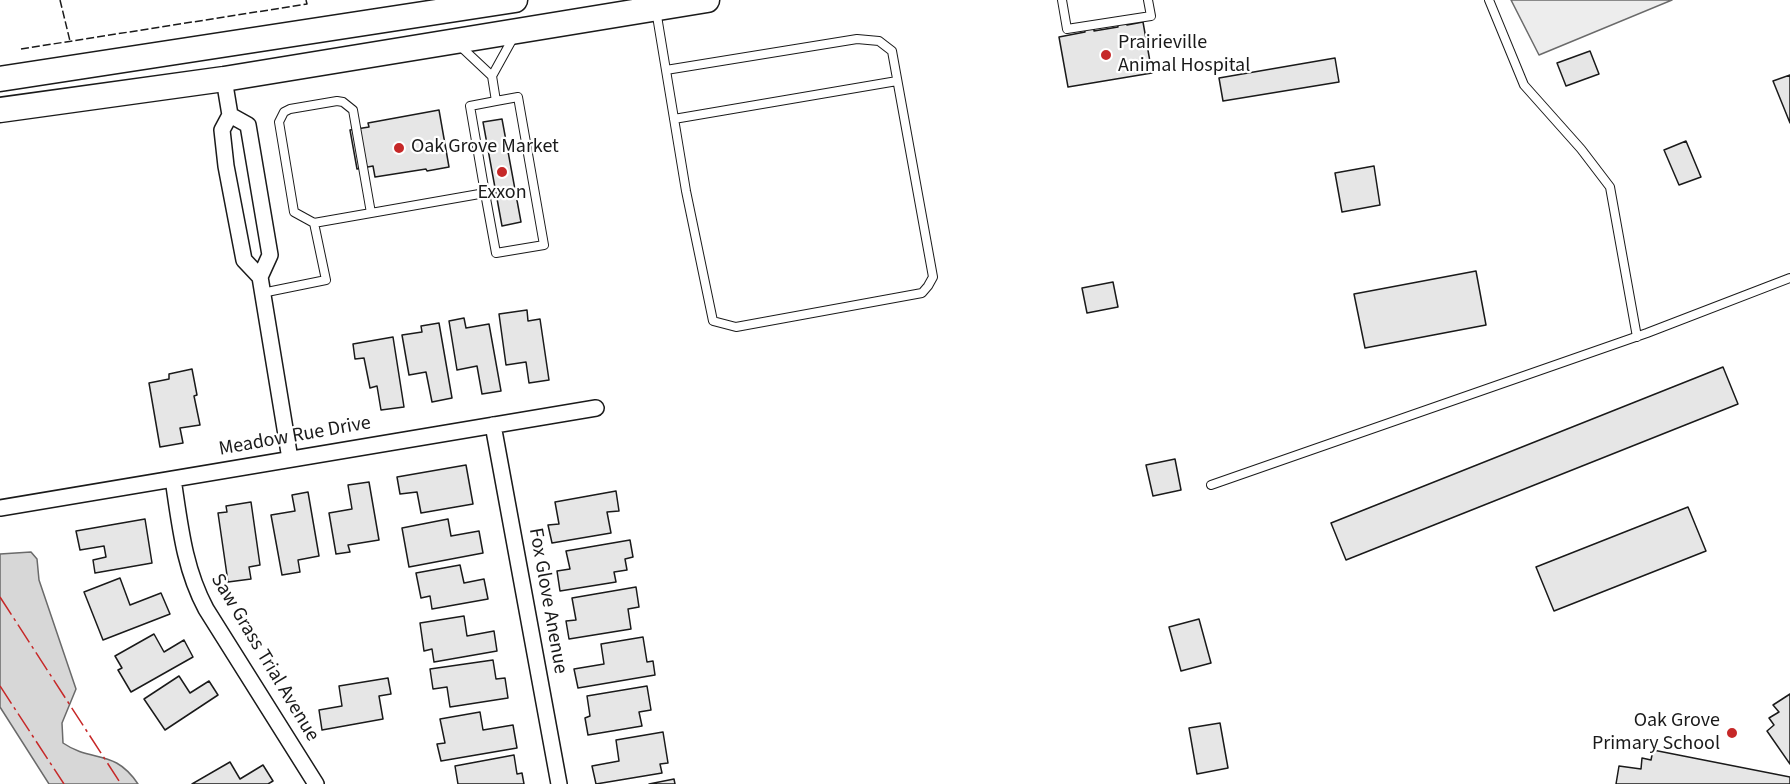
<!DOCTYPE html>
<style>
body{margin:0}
canvas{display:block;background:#fff}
</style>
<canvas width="1790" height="784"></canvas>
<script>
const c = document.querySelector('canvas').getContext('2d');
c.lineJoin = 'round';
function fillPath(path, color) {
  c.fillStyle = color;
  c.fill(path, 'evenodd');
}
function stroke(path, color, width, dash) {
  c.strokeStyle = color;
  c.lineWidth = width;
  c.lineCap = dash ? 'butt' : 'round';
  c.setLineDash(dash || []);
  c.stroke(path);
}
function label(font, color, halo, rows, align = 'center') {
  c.font = font + ' "Source Sans 3",sans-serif';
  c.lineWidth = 4.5;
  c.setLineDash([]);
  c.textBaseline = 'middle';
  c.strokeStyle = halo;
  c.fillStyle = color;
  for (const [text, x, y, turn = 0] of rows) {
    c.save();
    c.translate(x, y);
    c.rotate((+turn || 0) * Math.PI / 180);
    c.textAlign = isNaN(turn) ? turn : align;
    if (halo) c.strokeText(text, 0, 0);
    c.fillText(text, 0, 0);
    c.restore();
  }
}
const built = new Path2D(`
 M1511,0H1672L1539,55Z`);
fillPath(built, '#ededed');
stroke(built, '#6a6a6a', 1.5);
const water = new Path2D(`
 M31,552L37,559L39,580L76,689L62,723L63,743C92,763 114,748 138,784H49L0,707V554Z`);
fillPath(water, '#d7d7d7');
stroke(water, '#6a6a6a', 1.5);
const building = new Path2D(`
 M1126,20L1127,25L1143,22L1152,73L1068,87L1059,37L1085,32L1084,27L1094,26V31L1118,27L1117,22Z
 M1590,51L1599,74L1566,86L1557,63Z
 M1335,58L1339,82L1223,101L1219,78Z
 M1790,75V123L1773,81Z
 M439,110L449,167L427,171L426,169L375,177L373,166L357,169L350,130L369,127L368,123Z
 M502,119L521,222L502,226L483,122Z
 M1686,141L1701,177L1679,185L1664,150Z
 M1374,166L1380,205L1342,212L1335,173Z
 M1476,271L1486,325L1365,348L1354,294Z
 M1113,282L1118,307L1087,313L1082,288Z
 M527,310L528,321L540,319L549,380L529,383L526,362L506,365L499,314Z
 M464,318L466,328L489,324L501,391L482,394L477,366L457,370L449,321Z
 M439,323L452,398L432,402L426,372L409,375L402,335L422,332L421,326Z
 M393,337L404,407L381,410L377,386L370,388L364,358L355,359L353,344Z
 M1723,367L1738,404L1346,560L1331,523Z
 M192,369L197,395L194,396L200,425L180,428L183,443L160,447L149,383L169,379V374Z
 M1175,459L1181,490L1153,496L1146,465Z
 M466,465L473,504L421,513L417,492L400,494L397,477Z
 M369,482L379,540L348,545L350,552L336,554L329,513L352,509L348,485Z
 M616,491L619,511L607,512L611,533L552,543L548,525L559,524L555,502Z
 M308,492L319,556L298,560L300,572L282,575L271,515L295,511L292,495Z
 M251,502L260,565L249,567L251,579L228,582L218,513L227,512L226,506Z
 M1688,507L1706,551L1554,611L1536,567Z
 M145,519L152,563L95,573L93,560L106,557L104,546L80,550L76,531Z
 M448,519L451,536L479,531L483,553L409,567L402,528Z
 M630,540L633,557L625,559L627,570L614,572L616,582L560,591L557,571L570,569L566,551Z
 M460,565L464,583L484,579L488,599L432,609L430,596L421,598L416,573Z
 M120,578L130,605L161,593L170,614L103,640L84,592Z
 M636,587L639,607L628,609L631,629L569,639L566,621L576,620L572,598Z
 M464,616L467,636L494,631L497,651L434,662L432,649L424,651L420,623Z
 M1199,619L1211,663L1181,671L1169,627Z
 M154,634L164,652L184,640L193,657L131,692L118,670L122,668L115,656Z
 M643,637L647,662L653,661L655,675L578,688L574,669L604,664L601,644Z
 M493,660L496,679L505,678L508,698L450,707L447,687L433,689L430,669Z
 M179,676L190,693L209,681L218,695L165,730L144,699Z
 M388,678L391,694L379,696L383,719L322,730L319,710L342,706L339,686Z
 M647,686L651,710L639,712L642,726L588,735L585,718L590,716L587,696Z
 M1790,694V764L1767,731L1774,725L1769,718L1779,712L1773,705Z
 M480,712L483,730L513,725L517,748L441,761L437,744L445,743L440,719Z
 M1220,723L1228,768L1197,774L1189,728Z
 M663,732L668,763L660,764L662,773L596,784L592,766L619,761L616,740Z
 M1653,750L1790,777V784H1616L1619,766L1641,769L1642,758L1651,760Z
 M514,755L517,774L522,773L524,784H458L455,766Z
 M230,762L240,779L263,765L273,781L268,784H192Z
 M674,779L675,784H649Z`);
fillPath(building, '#e6e6e6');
stroke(building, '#1a1a1a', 1.5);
const lane = new Path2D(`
 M1062,0L1067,29L1151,16L1148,0
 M1489,0L1524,85L1581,149L1610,187L1637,337
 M656,10L686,191L713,321L736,327L922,293L928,286L933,277L892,51L879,41L857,39L666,70
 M459,45L492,76L513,38
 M674,119L897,81
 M485,193L496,253L544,245L518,97L496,101
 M314,223L294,212L279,122L284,112L290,109L337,101L343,102L353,110L371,213
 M262,293L326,280L314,223L485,193L470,106L496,101L492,76
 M1211,485L1647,333L1790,278`);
const street = new Path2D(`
 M224,79L230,115L222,130L226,166L244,260L260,277
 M230,115L248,125L270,255L260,277L290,459
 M493,425L559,784
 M173,479C180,525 184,568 206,609L316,784
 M0,508L596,408`);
const primary = new Path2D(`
 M0,79L515,0
 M0,110L224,79L707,0`);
stroke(lane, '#1a1a1a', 10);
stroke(street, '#1a1a1a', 18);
stroke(primary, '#1a1a1a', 27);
stroke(lane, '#fff', 8);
stroke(street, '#fff', 15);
stroke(primary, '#fff', 24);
stroke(new Path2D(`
 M60,0L70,41
 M21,49L307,4L306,0`), '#1a1a1a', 1.5, [8, 3]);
stroke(new Path2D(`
 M0,597L121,784
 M0,686L64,784`), '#c62828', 1.5, [21, 4.5, 3, 4.5]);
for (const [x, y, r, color] of [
 [1106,55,6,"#c62828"],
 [399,148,6,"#c62828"],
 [502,172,6,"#c62828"],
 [1732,733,6,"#c62828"]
]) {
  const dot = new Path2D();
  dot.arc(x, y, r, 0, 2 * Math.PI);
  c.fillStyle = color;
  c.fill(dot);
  stroke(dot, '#fff', 2);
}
label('20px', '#1a1a1a', '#fff', [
 ["Prairieville",1118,44],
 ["Animal Hospital",1118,67],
 ["Oak Grove Market",411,148],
 ["Exxon",502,194,"center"],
 ["Oak Grove",1720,722,"right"],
 ["Primary School",1720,745,"right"]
], 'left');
label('20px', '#1a1a1a', '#fff', [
 ["Meadow Rue Drive",295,437,-10],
 ["Fox Glove Anenue",547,601,80],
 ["Saw Grass Trial Avenue",264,658,59]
]);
</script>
